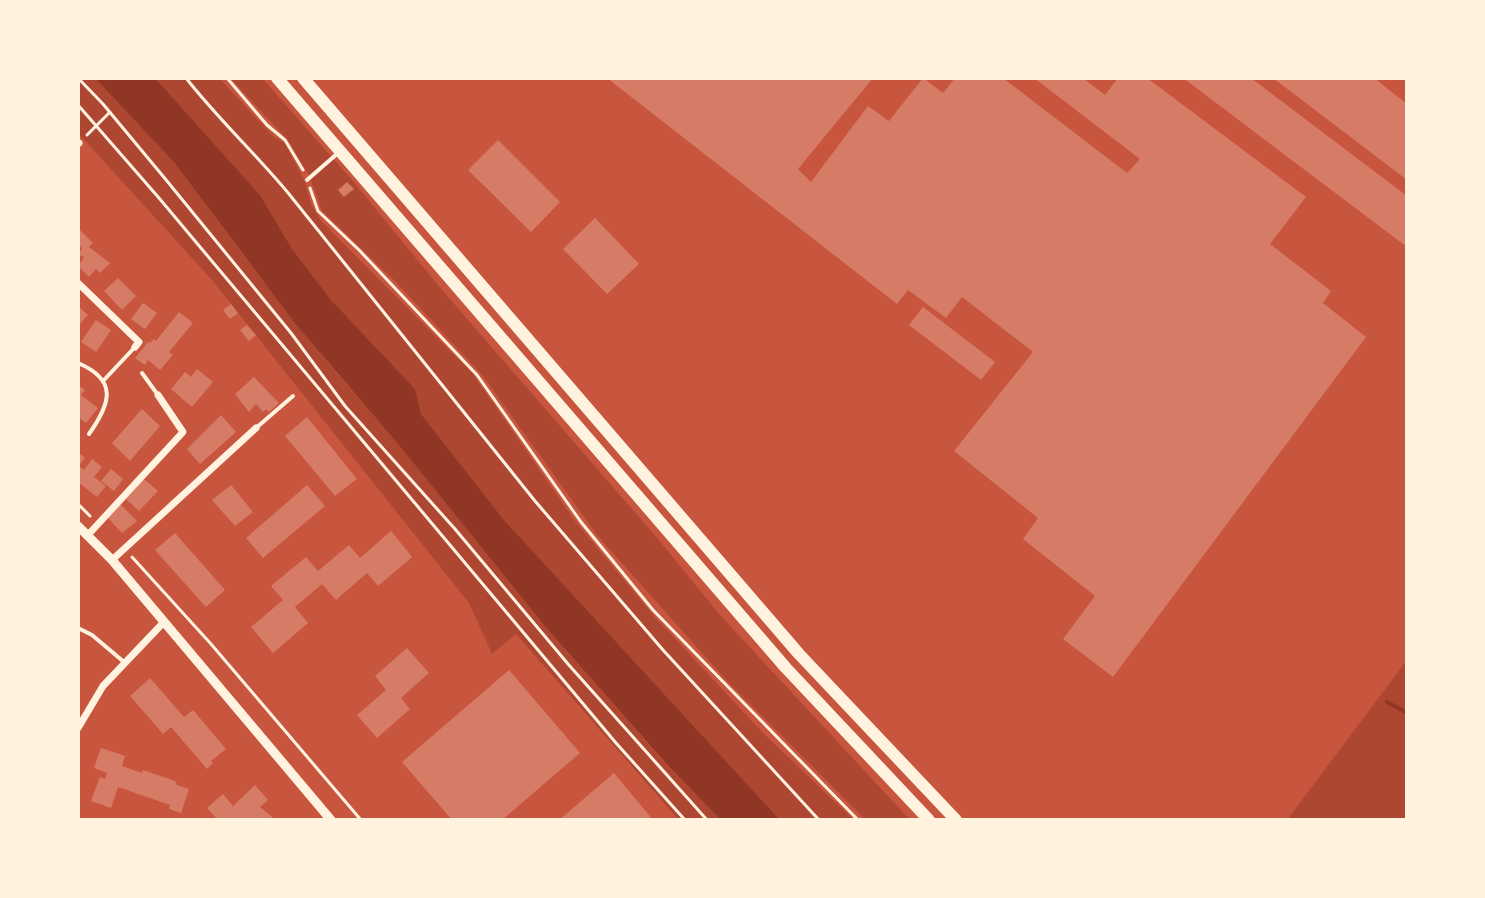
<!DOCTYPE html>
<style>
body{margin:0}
#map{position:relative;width:1485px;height:898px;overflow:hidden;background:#c8553d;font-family:Overpass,sans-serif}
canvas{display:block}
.frame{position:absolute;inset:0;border:80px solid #fff3e0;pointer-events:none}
</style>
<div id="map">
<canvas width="1485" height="898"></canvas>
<div class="frame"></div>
</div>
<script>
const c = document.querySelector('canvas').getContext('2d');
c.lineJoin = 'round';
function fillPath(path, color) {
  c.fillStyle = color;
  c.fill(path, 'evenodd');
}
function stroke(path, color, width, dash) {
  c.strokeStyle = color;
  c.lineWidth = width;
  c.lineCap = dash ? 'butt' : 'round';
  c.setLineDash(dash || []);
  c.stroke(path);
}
fillPath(new Path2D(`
 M78,78H95L173,161L246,259L334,370L403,450L544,625L669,768L721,820H679L516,634L492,654L469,603L212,280L78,133Z
 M155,78H219L273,136L285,143L305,182L311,204L322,222L473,374L575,521L654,616L763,733L854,820H780L504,520L421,414L415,389L331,300L291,249L260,195Z
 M230,78H262L352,180L442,290L658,539L720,615L910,820H866L727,681L597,535L483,376L395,281L322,211L309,175L288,140Z
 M1407,660V820H1287Z`), '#ae4732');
fillPath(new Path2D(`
 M95,78H155L260,195L292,249L331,300L415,389L421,414L504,520L780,820H721L670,768L544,625L403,450L295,323L173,161Z`), '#8f3625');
stroke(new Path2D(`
 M1387,702L1407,713`), '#8f3625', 4);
fillPath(new Path2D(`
 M607,78H873L798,169L811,182L868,106L889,121L923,78L943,93L955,78H1003L1127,173L1140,159L1034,78H1083L1105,95L1118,78H1147L1306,197L1270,244L1331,291L1323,303L1366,337L1113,677L1063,639L1095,596L1023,539L1038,518L954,451L1033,352L962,297L946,318L908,290L897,304Z
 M1183,78H1251L1407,196V247Z
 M1273,78H1374L1407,104V180Z
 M498,140L560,202L531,232L468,170Z
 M347,182L354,189L344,197L338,190Z
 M595,218L639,264L607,294L563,249Z
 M78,228L93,243L89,247L110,263L100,273L96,269L89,277L78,266L84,257L78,255L82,248L78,245Z
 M118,278L136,296L122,310L104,291Z
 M143,303L157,313L145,329L131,319Z
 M231,304L238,313L230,319L223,310Z
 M78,306L88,315L78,326Z
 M923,307L995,362L981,380L909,325Z
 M179,312L193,323L169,352L173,355L160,370L148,360L145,365L135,358L148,342L150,343L154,339L156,341Z
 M96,320L111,330L96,352L81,342Z
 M247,325L256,335L249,341L240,330Z
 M197,369L213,382L192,407L171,389L185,372L191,377Z
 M254,377L279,403L269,412L266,409L263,412L256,404L249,412L235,394Z
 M78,385L85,390L81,395L98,408L86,423L78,417Z
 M142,409L160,426L130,461L112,443Z
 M221,415L236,432L200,464L187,449Z
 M307,417L357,479L335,496L285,436Z
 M78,452L85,458L79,466L84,470L92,459L102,467L94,477L106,486L97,497L78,482Z
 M111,469L123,479L114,491L101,481Z
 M144,479L158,491L139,511L126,499Z
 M231,485L253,512L235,526L212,500Z
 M307,485L325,506L263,558L246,538Z
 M120,504L137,521L122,533L107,517Z
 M391,531L412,557L378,586L367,573L336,600L322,584L295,607L308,623L273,653L251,627L283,600L271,586L306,557L318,571L349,545L360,558Z
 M175,533L225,590L206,607L155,550Z
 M407,648L429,673L401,698L410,709L377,738L357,715L386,690L375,676Z
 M509,670L580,753L502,820H452L402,762Z
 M150,678L184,717L193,710L226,749L211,761L213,763L207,769L171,727L163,734L130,696Z
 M101,748L125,756L122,766L142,773L143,770L175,781L177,785L189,789L181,813L169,809L170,805L118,787L111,808L91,801L100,777L105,779L107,773L94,768Z
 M614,773L653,820H559Z
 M255,785L268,800L260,807L276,820H218L207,808L223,794L233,806Z`), '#d67c66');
stroke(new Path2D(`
 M78,78L103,104L167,181L291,333L345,406L455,529L568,664L707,820
 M186,78C218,119 256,154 289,194L535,501L663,650L819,820
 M227,78L267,125L285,140L303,170
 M78,105L159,198L616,743L685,820
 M87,135L110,112
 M310,188L318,211L359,250L477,375L581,522L653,610L858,820
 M78,504L90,516
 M132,557L211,644L361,820`), '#fff3e0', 3);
stroke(new Path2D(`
 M307,180L338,153
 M78,363C118,380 111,403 89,434
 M142,373L158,395
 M104,380L135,347
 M256,428L293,396
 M78,628L92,635L124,662`), '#fff3e0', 4);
stroke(new Path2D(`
 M78,144L79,143
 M78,283L139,342L135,347
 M87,536L183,432L158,395
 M112,560L256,428
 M78,728L103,686L163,623`), '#fff3e0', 7);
stroke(new Path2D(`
 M78,526L112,560L331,820`), '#fff3e0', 9);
stroke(new Path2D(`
 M277,78L786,668L929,820
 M303,78L799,654L956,820`), '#fff3e0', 12);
</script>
